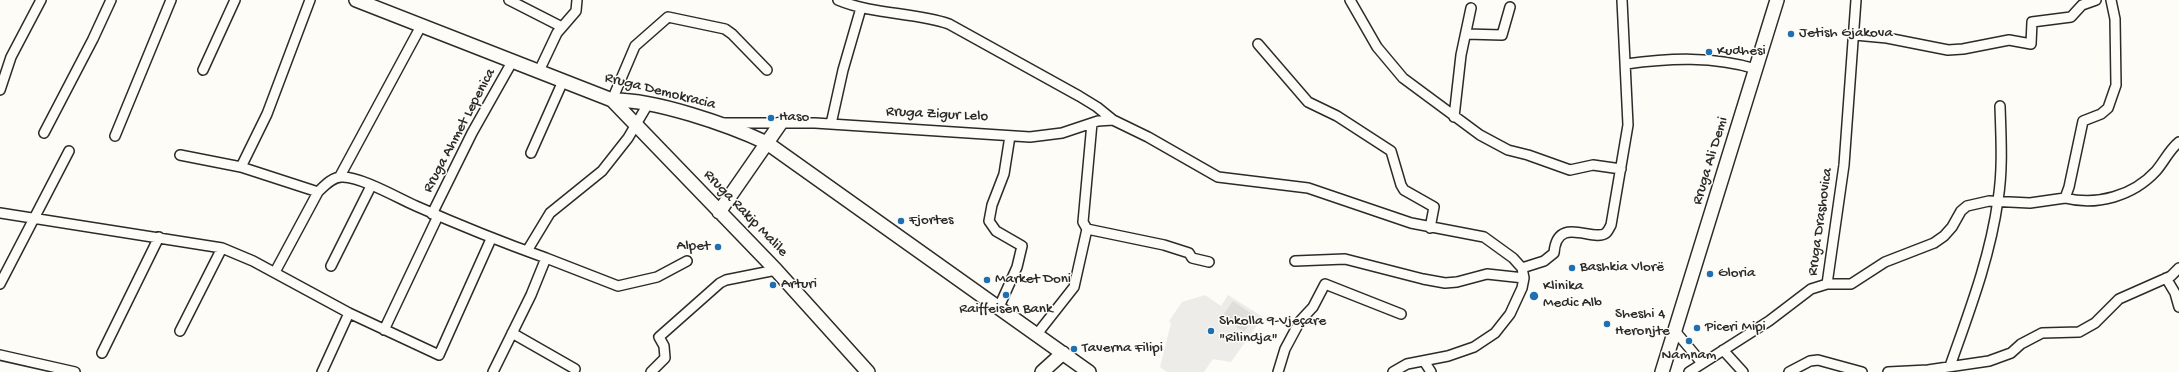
<!DOCTYPE html>
<meta charset="utf-8">
<style>
body{margin:0}
canvas{display:block;background:#fdfcf7}
</style>
<canvas width="2179" height="372"></canvas>
<script>
const c = document.querySelector('canvas').getContext('2d');
c.lineJoin = 'round';
function fillPath(path, color) {
  c.fillStyle = color;
  c.fill(path, 'evenodd');
}
function stroke(path, color, width, dash) {
  c.strokeStyle = color;
  c.lineWidth = width;
  c.lineCap = dash ? 'butt' : 'round';
  c.setLineDash(dash || []);
  c.stroke(path);
}
function label(font, color, halo, rows, align = 'center') {
  c.font = font + ' "Gochi Hand",sans-serif';
  c.lineWidth = 3;
  c.setLineDash([]);
  c.textBaseline = 'middle';
  c.strokeStyle = halo;
  c.fillStyle = color;
  for (const [text, x, y, turn = 0] of rows) {
    c.save();
    c.translate(x, y);
    c.rotate((+turn || 0) * Math.PI / 180);
    c.textAlign = isNaN(turn) ? turn : align;
    if (halo) c.strokeText(text, 0, 0);
    c.fillText(text, 0, 0);
    c.restore();
  }
}
fillPath(new Path2D(`
 M1205,295L1221,306L1228,295L1263,317L1231,362L1213,359L1204,372H1167L1160,367L1171,323L1169,321L1182,302Z`), '#edece8');
fillPath(new Path2D(`
 M1233,301L1255,316L1244,332L1222,317Z`), '#dfdeda');
const street = new Path2D(`
 M509,0L562,27
 M838,0C874,15 913,12 949,24L1079,96L1097,107L1113,120L1148,137L1218,177L1308,188L1411,223L1484,237L1513,258L1522,268L1524,278L1522,288L1510,314L1495,333L1474,347L1448,356L1407,364L1393,372
 M1350,0L1377,47L1403,78L1480,135L1508,150L1528,155L1570,170L1593,165L1621,169
 M1466,34L1502,35L1510,7
 M1855,35L1887,38L1948,50L1963,49L2009,40L2031,44L2032,22L2071,17L2082,5L2096,0
 M1258,44L1308,102L1337,116L1391,151L1401,185L1404,190L1434,207L1430,228
 M1626,64C1670,58 1713,56 1756,69
 M203,70L235,0
 M539,71L557,33L576,11L577,0
 M0,90L11,57L41,0
 M612,100L635,46L668,17L725,29L732,34L767,70
 M1454,117L1461,55L1471,8
 M725,123H815L1030,137L1062,133L1098,121L1113,120
 M831,124L843,70L861,8
 M44,133L93,39L111,0
 M115,136L171,0
 M531,153L563,81
 M180,155L241,167L318,192
 M241,167L267,114L310,0
 M340,176L421,26
 M2065,198C2097,206 2133,196 2156,171C2164,162 2169,150 2179,142
 M0,213L222,248L253,261L349,313L439,355L491,239
 M432,214L472,133L512,62
 M1087,229L1164,245L1189,253L1192,258L1209,262
 M527,251L550,213L602,171L628,138L648,104
 M546,258L618,286L657,277L687,261
 M1295,261L1345,259L1423,279L1445,283L1457,282L1487,274L1524,278
 M331,266L371,186
 M1522,268L1544,261L1554,253C1557,214 1593,243 1606,233C1608,231 1610,227 1611,225L1628,125L1622,0
 M275,272L318,192C324,186 333,176 343,177C361,177 398,198 416,206C459,225 501,242 546,258L531,295L493,372
 M2166,278L2175,293L2179,307
 M0,284L69,151
 M1827,284H1851L1885,262L1934,243L1944,236L1952,227L1961,211L1967,206L1989,201L2030,203L2065,198L2069,187L2083,121L2101,114L2108,108L2116,85L2115,19L2111,0
 M999,307L1017,267L1022,246L996,231L989,221L992,205L1004,174L1010,136
 M384,330L438,216
 M180,331L222,248
 M1675,331L1702,363
 M512,333L575,369
 M1037,334L1074,287L1087,229L1083,222L1092,123
 M1723,350L1743,372
 M102,353L159,237
 M0,355L75,372
 M1424,361L1431,372
 M1950,366C1969,312 1990,258 1998,200C2003,169 2001,138 2000,106
 M322,372L349,313
 M651,372L665,358L664,346L659,337L720,283L726,280L776,270
 M1278,372L1285,349L1300,321L1313,307L1325,284L1401,314
 M1689,372L1769,321L1811,289L1827,284L1844,165L1856,0
 M1789,372L1810,361L1818,360L1862,372
 M1888,372L1928,370L1989,361L2011,353L2021,344L2042,333L2079,332L2095,323L2119,299L2171,276L2179,268`);
const secondary = new Path2D(`
 M356,0L612,100C654,99 729,125 767,143L1089,372
 M612,100L776,270L868,372
 M719,212L780,124
 M1042,372L1063,353
 M1662,372L1777,0`);
stroke(street, '#2b2b2b', 12);
stroke(secondary, '#2b2b2b', 16);
stroke(street, '#fdfcf7', 9);
stroke(secondary, '#fdfcf7', 13);
for (const [x, y, r, color] of [
 [1791,34,4,"#1f6fb2"],
 [1709,52,4,"#1f6fb2"],
 [771,118,4,"#1f6fb2"],
 [901,221,4,"#1f6fb2"],
 [718,247,4,"#1f6fb2"],
 [1572,268,4,"#1f6fb2"],
 [1710,274,4,"#1f6fb2"],
 [987,280,4,"#1f6fb2"],
 [773,285,4,"#1f6fb2"],
 [1006,295,4,"#1f6fb2"],
 [1534,296,5,"#1f6fb2"],
 [1607,324,4,"#1f6fb2"],
 [1697,328,4,"#1f6fb2"],
 [1211,331,4,"#1f6fb2"],
 [1689,341,4,"#1f6fb2"],
 [1074,349,4,"#1f6fb2"]
]) {
  const dot = new Path2D();
  dot.arc(x, y, r, 0, 2 * Math.PI);
  c.fillStyle = color;
  c.fill(dot);
  stroke(dot, '#fdfcf7', 1.5);
}
label('15px', '#2b2b2b', '#fdfcf7', [
 ["Jetish Gjakova",1799,34],
 ["Kudhesi",1717,52],
 ["Haso",779,118],
 ["Fjortes",909,221],
 ["Alpet",710,247,"right"],
 ["Bashkia Vlorë",1580,268],
 ["Gloria",1718,274],
 ["Market Doni",995,280],
 ["Arturi",781,285],
 ["Klinika",1543,287],
 ["Medic Alb",1543,304],
 ["Raiffeisen Bank",1006,310,"center"],
 ["Sheshi 4",1615,315],
 ["Heronjte",1615,332],
 ["Shkolla 9-Vjeçare",1219,322],
 ["\"Rilindja\"",1219,339],
 ["Piceri Mipi",1705,328],
 ["Taverna Filipi",1082,349],
 ["Namnam",1689,356,"center"]
], 'left');
label('15px', '#2b2b2b', '#fdfcf7', [
 ["Rruga Demokracia",660,92,14],
 ["Rruga Zigur Lelo",937,115,3],
 ["Rruga Ahmet Lepenica",460,131,-62],
 ["Rruga Ali Demi",1711,161,-73],
 ["Rruga Rakip Malile",745,214,46],
 ["Rruga Drashovica",1821,222,-82]
]);
</script>
